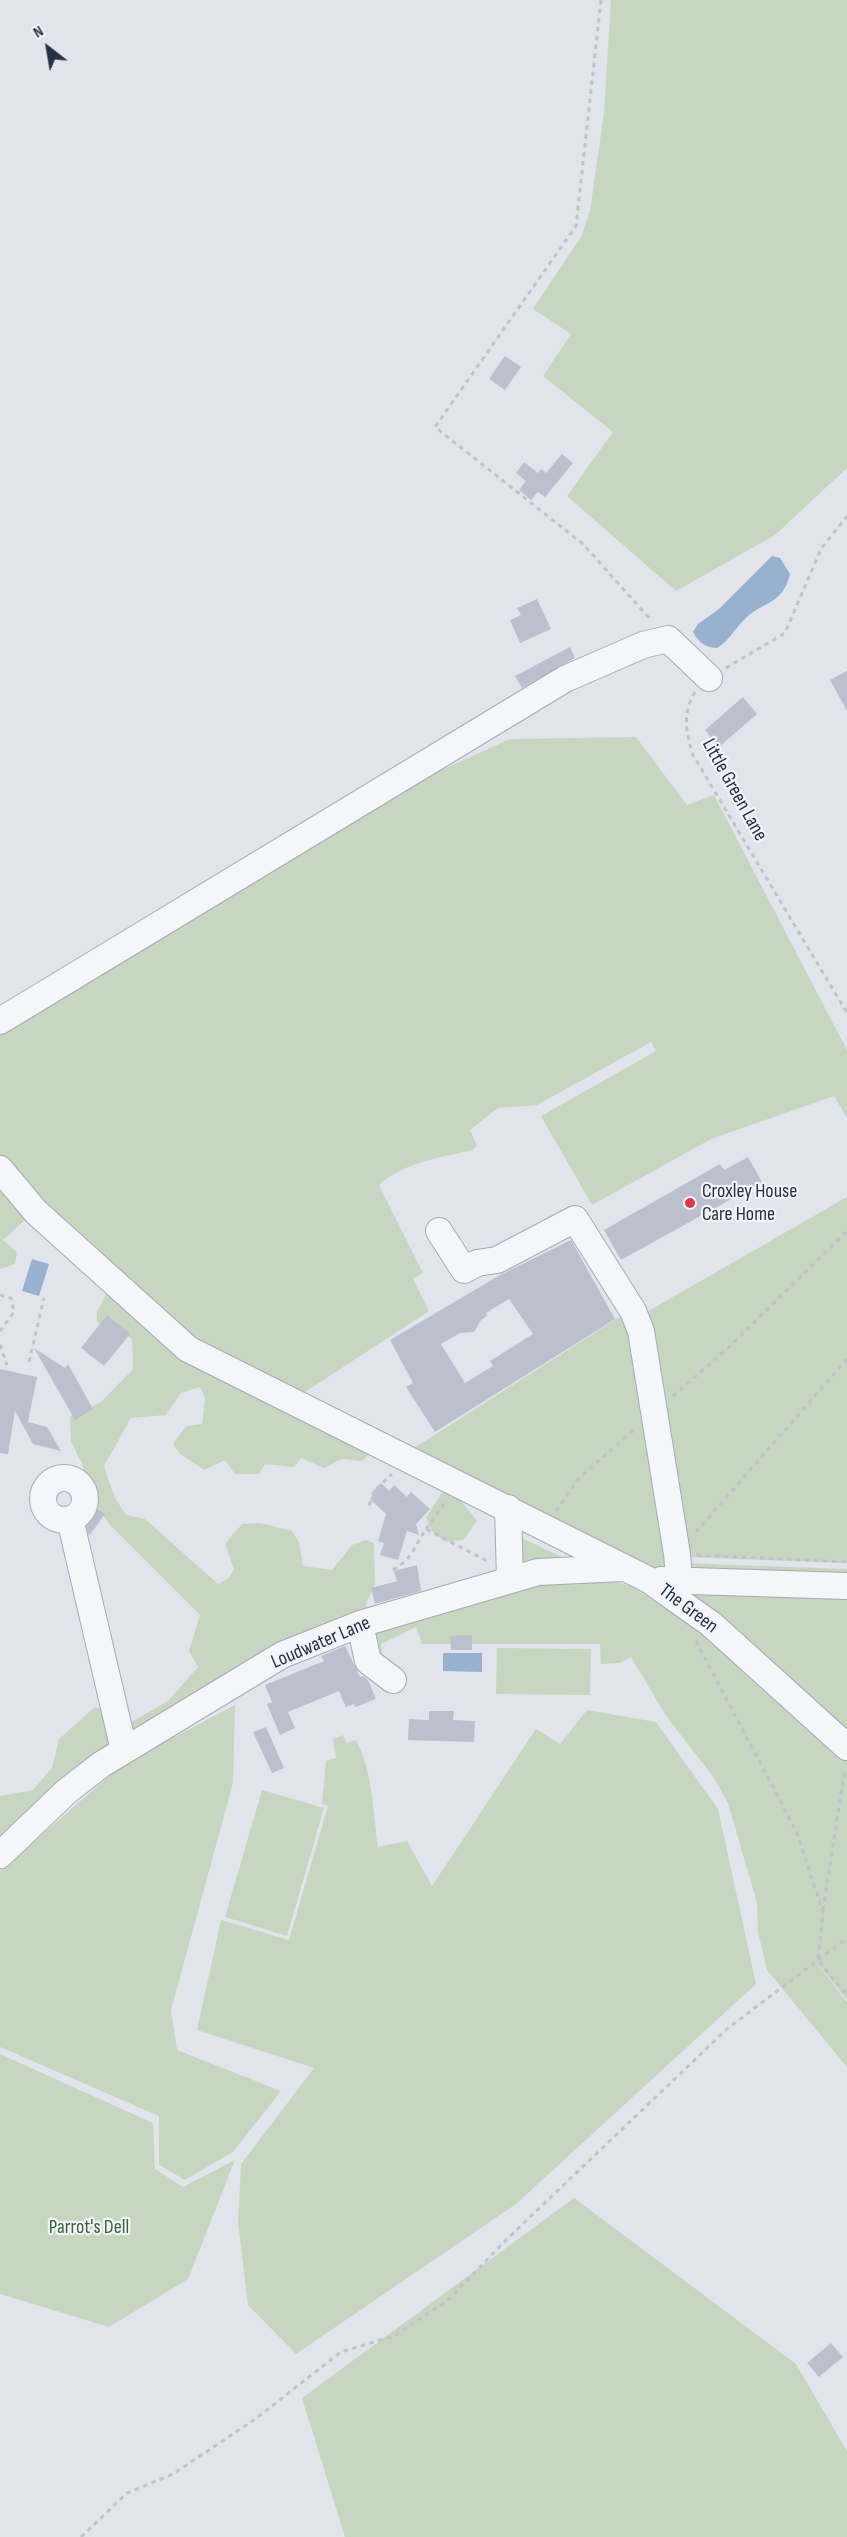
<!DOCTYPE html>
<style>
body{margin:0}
#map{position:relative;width:847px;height:2537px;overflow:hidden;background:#e1e5eb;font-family:"Sofia Sans Condensed",sans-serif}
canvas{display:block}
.north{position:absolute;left:18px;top:18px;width:60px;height:60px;-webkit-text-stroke:4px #f1f4f8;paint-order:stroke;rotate:329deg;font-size:16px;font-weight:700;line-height:24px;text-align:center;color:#273145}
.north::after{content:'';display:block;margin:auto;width:21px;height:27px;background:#273145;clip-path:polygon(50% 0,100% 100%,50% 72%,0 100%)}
</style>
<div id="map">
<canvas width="847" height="2537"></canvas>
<div class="north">N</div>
</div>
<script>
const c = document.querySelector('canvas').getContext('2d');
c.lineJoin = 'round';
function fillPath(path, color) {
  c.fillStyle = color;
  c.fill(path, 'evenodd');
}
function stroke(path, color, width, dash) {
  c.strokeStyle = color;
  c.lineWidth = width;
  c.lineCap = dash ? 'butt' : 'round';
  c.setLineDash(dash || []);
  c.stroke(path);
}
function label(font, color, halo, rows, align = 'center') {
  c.font = font + ' "Sofia Sans Condensed",sans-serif';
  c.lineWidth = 4.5;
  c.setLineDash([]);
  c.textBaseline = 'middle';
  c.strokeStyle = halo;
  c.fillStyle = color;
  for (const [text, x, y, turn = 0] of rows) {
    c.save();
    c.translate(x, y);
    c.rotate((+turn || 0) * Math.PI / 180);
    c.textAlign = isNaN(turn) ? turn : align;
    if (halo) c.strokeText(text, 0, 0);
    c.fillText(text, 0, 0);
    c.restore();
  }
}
fillPath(new Path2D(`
 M611,0H847V468L775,535L676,591L567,496L613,432L543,376L571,334L533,309L581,237L590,211L604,112Z
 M636,737L687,805L714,795L847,1050V1118L834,1096L711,1139L592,1205L541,1116L656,1051L651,1042L537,1105L498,1108L470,1130L477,1146L472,1150C440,1158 404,1162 379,1185L423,1273L413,1279L429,1311L302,1394L199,1345L45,1206L0,1155V1032L343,815L510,739Z
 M0,1171L26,1219L3,1240L17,1252L15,1264L0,1269Z
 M847,1197V1563L684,1557L643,1314Z
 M107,1292L281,1409L369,1455L362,1461L342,1459L324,1468L301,1458L294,1467L265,1464L259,1474H235L225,1460L204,1470L180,1454L173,1444L186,1426L202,1424L205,1398L200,1387L181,1393L166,1415L131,1418L104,1466L115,1498L126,1515L145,1519L218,1584L229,1578L234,1569L225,1544L242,1524L260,1523L292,1531L299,1542L303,1566L332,1570L352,1545L366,1540L374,1543L375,1584L366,1604L368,1617L0,1839V1796L33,1790L52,1768L59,1739L95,1707L119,1714L128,1724L168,1701L198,1667L189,1651L200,1615L110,1525L88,1493L83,1466L71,1441L70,1417L101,1402L133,1369L132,1339L97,1322V1312Z
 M624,1314L637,1346L671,1562L659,1570L652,1569L411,1450Z
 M451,1488L477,1521L463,1540L445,1542L432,1531L426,1518L444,1489Z
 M519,1537L573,1562L516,1568Z
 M677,1563L847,1569V1580L687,1572Z
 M609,1580L633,1587L708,1637L847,1759V2000L810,1954L847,2002V2067L767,1970L758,1932L757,1903L728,1803L714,1778L666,1716L631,1657L620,1663L601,1664L600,1644H422L416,1627L381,1644L382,1657H376L374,1636L378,1631L522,1585Z
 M691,1588L847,1595V1747L683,1595Z
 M497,1648L591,1649L590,1695L496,1694Z
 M235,1705L233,1783L171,2010L177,2050L281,2091L233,2152L185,2180L159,2165V2116L0,2047V1871L123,1764Z
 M587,1710L656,1722L718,1809L756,1984L516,2204L296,2354L248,2305L238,2222L241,2164L314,2068L197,2030L221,1920L289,1940L328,1806L322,1803L326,1761L336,1758L333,1739L343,1735L347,1743L356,1740C373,1771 373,1813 378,1847L407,1841L432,1886L536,1729L560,1744Z
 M262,1790L324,1808L287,1936L225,1917Z
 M0,2054L153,2123L155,2169L183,2187L235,2160L188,2279L109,2327L0,2294Z
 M574,2198L796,2364L847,2451V2537H345L302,2398Z`), '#c6d6c1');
fillPath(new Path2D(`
 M772,556L780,558L790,574C782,607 762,600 743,621C733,631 729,641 717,648C705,647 699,643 693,632L698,624L719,609Z
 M32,1259L49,1264L39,1296L22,1291Z
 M443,1653H482V1672L443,1671Z`), '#98b1cf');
fillPath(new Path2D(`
 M505,356L521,367L505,390L489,379Z
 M562,454L573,463L545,497L538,492L531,500L519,490L526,481L516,473L524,462L538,473L541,469L546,473Z
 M537,599L551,629L520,643L510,620L521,615L517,608Z
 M570,647L575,658L522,688L515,676Z
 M847,671V711L830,680Z
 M743,697L757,714L719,747L705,730Z
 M748,1157L762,1182L621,1260L604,1230L720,1164L724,1170Z
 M571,1240L615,1319L435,1432L406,1387L413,1383L390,1340L500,1275ZM509,1299L533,1334L490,1361L493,1366L465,1383L441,1344L460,1333L474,1332L481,1320L487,1316L486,1313Z
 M107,1315L130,1334L104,1366L81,1348Z
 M34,1348L65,1368L68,1364L93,1409L75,1420Z
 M0,1369L37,1377L28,1422L47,1427L61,1451L33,1444L15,1411L8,1454L0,1453Z
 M381,1483L389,1491L394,1485L407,1497L411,1492L430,1509L416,1524L419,1535L407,1531L398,1560L380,1555L384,1543L378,1541L386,1514L370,1499L373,1496L371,1493Z
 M88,1502L105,1514L89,1536L82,1511Z
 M417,1565L421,1591L375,1604L371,1588L397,1581L394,1571Z
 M472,1635V1650H451L450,1636Z
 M345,1646L360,1677L363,1676L368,1680L376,1699L355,1707L354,1704L346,1707L339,1691L288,1712L295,1728L280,1735L267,1704L272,1702L265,1685L324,1661L321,1656Z
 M429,1711H454L453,1720L475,1721L474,1742L408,1740L409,1719L429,1720Z
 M266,1727L284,1768L272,1773L253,1732Z
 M831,2343L843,2357L819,2377L807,2363Z`), '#bbc0cc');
const minor = new Path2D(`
 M0,1021L565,679L643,645L668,639L709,678
 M0,1169L36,1212L188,1349L649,1580L711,1624L847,1747
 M439,1231L464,1270L477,1263L497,1260L575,1219L633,1311L641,1331L677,1554L679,1578
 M43 1499a21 21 0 1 1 42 0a21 21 0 1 1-42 0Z
 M508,1508L510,1579
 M70,1519L124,1750
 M661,1580L847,1586
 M360,1624L368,1661L393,1680
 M0,1855L67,1791L102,1764L282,1655L360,1624L538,1572L623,1568`);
stroke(minor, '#a5abb6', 28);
stroke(new Path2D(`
 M601,0L576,226L435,427L583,544L651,620
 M726,668L785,633L821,549L847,516
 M695,692C682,714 686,732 693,755L847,1013
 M0,1295L11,1298L14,1312L0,1331
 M0,1345L7,1365
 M29,1362L44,1298
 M673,1396L727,1349L847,1231
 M369,1505L378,1487L392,1474
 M556,1511L578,1479L634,1430
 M426,1529L443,1506L442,1500
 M696,1532L847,1359
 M697,1555L847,1562
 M393,1570C413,1558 414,1547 426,1529L487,1561
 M696,1641L797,1833L823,1912L818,1961L847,1995
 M823,1910L845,1768
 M81,2537L127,2493L173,2474L254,2420L341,2352L394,2336L447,2301L506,2240L727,2029L847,1938`), '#bfc3ca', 3, [4.5, 4.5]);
stroke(minor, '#f4f6f9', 26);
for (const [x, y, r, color] of [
 [690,1203,6,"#de394b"]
]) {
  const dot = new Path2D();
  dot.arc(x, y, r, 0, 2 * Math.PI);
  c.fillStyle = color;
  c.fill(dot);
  stroke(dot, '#f1f4f8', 2);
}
label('20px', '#273145', '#f1f4f8', [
 ["Little Green Lane",734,790,61],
 ["The Green",688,1609,37],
 ["Loudwater Lane",321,1643,-23]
]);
label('20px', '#273145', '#f1f4f8', [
 ["Croxley House",702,1192],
 ["Care Home",702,1215]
], 'left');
label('20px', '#3a6333', '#f1f4f8', [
 ["Parrot's Dell",89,2228]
]);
</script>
